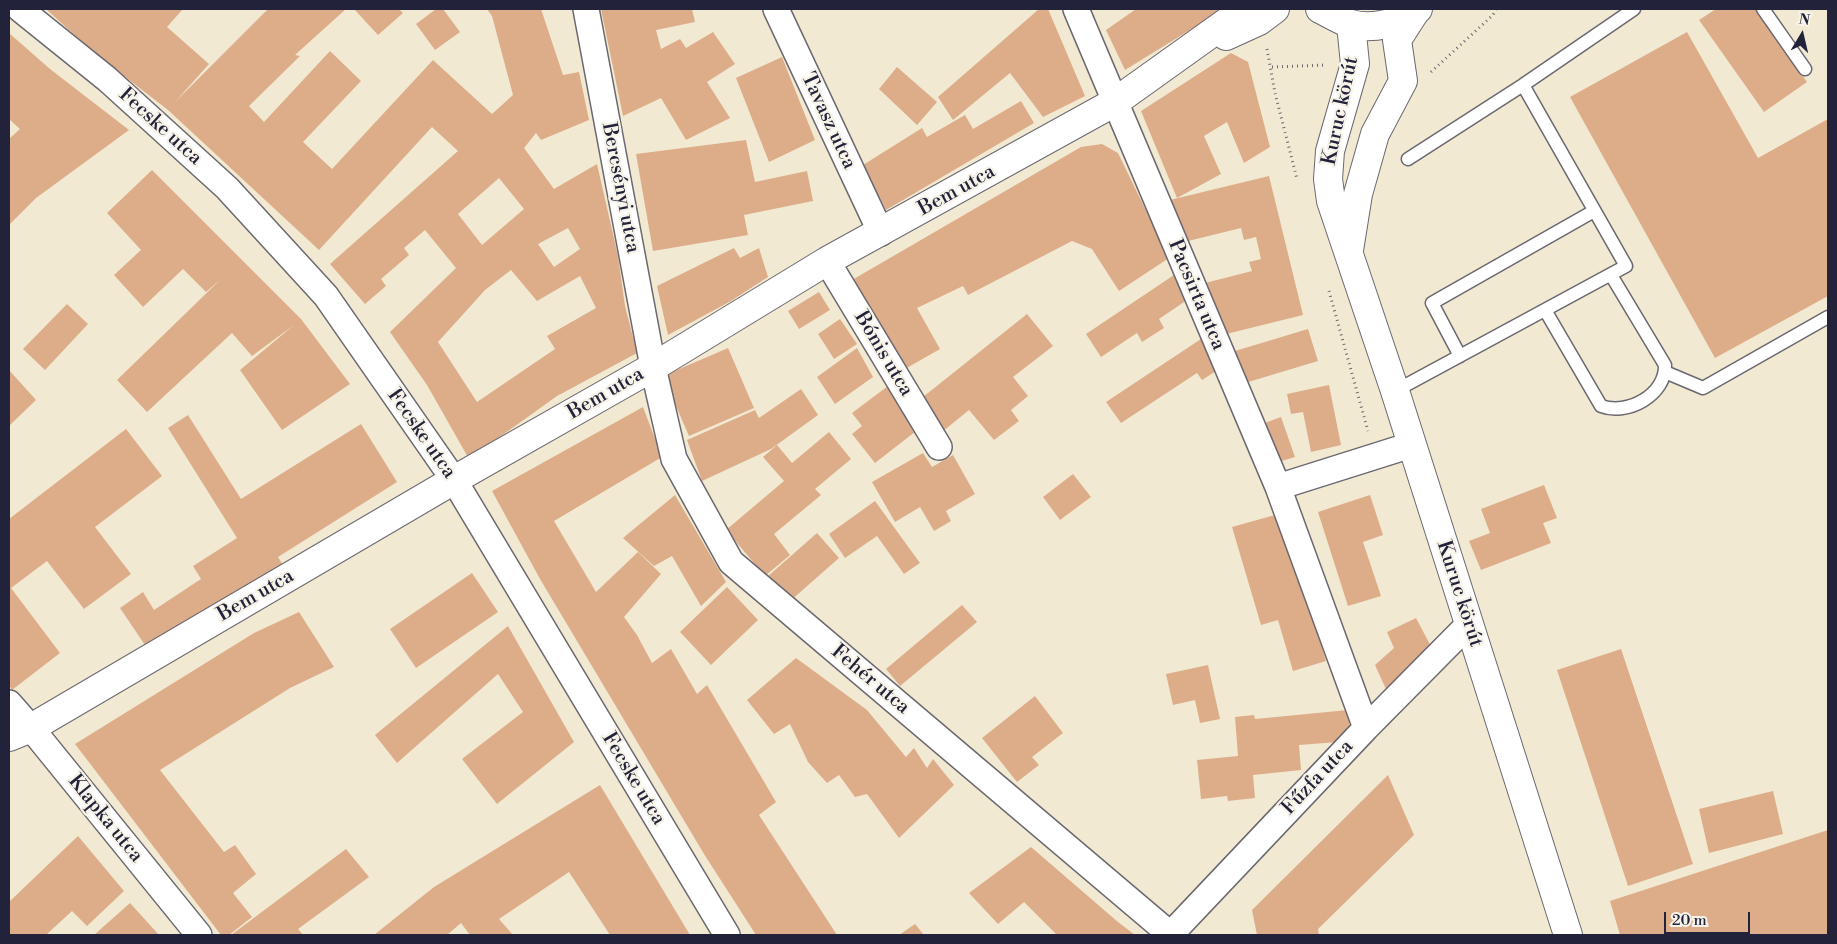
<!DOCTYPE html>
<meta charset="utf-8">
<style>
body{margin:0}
#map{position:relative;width:1837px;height:944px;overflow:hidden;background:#f2e9d2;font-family:"Libre Bodoni",serif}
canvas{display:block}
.frame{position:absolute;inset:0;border:10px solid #22223b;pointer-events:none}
.north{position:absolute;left:1777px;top:10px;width:50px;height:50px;-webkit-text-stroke:4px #f7f3e8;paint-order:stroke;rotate:9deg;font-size:14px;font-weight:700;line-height:20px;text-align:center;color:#22223b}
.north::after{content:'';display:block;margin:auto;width:18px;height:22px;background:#22223b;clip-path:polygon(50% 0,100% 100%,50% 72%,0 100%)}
.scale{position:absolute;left:1664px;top:912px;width:86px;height:22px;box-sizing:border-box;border:2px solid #22223b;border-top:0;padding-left:6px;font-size:15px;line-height:18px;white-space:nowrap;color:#22223b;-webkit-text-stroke:4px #f7f3e8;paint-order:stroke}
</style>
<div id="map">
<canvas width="1837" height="944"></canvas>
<div class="frame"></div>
<div class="north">N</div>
<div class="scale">20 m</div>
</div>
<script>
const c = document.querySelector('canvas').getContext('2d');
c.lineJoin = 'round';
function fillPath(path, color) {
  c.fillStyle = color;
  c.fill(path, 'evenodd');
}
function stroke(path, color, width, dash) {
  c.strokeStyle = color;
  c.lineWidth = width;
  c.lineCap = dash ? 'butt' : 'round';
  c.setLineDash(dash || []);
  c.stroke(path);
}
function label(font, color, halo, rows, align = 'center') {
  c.font = font + ' "Libre Bodoni",serif';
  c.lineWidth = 4.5;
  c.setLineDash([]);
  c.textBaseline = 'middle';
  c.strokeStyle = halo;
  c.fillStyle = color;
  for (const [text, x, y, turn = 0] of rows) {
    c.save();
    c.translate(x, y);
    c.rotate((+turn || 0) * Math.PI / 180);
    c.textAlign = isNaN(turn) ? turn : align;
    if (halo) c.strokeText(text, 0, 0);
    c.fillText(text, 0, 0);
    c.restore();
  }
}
fillPath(new Path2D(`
 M46,9H183L167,27L209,64L175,102L268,9H346L295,55L300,56L249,106L264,122L330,51L361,81L303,142L332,169L433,60L492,114L513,95L492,16L487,9H541L563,75L579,72L589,120L541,140L536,133L524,148L554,189L597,164L618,256L625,306L637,353L557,396L469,459L427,385L390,332L456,268L425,230L404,248L409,255L381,279L386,286L365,304L330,264L458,151L432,127L319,250L168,110L93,52ZM499,178L524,209L482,245L458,214ZM568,228L580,249L554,267L538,244ZM511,270L537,301L580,276L596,308L547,336L555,349L477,402L438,342L485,290Z
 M354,9H399L403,13L378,35Z
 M436,9H443L460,32L435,50L416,24Z
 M601,9H692L695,22L656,30L661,49L680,39L686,48L713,32L735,64L707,82L730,118L686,140L661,98L623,116Z
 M1039,9H1048L1085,96L1043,117L1010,73L953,120L938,97Z
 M1136,9H1224L1125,70L1106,30Z
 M1716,9H1756L1807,82L1764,112L1699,20Z
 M1687,32L1758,158L1828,119V296L1715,358L1570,97Z
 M9,33L50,69L129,130L36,198L9,225V139L20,129L9,119Z
 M1231,53L1248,62L1270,147L1244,163L1227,122L1204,136L1221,174L1177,198L1141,111Z
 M782,57L815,140L769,162L736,78Z
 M897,67L937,102L917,125L879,89Z
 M1021,101L1034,123L886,210L863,165L922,128L927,137L965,115L973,129Z
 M746,140L755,182L807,171L813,201L744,215L748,235L653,251L636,154Z
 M1102,144L1118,153L1169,258L1119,291L1092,249L1072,241L968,295L963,286L917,308L940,349L905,369L852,280L1081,147Z
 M152,170L301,319L350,384L282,430L240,370L294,325L252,356L232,333L147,412L117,380L220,280L206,292L183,269L143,307L114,275L141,250L107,213Z
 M1269,176L1303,315L1218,336L1205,283L1252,271L1249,262L1261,259L1256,237L1244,240L1241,228L1180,243L1170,200Z
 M734,248L740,258L759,248L768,277L731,301L668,335L657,286Z
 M1174,275L1190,298L1159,319L1164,328L1142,342L1137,333L1101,357L1086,334Z
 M819,292L830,310L799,329L788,311Z
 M67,304L88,324L45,370L23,349Z
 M1027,314L1053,346L1013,377L1028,396L1011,410L1019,421L994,440L969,410L942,432L918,401Z
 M840,319L857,344L834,359L818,334Z
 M1308,329L1318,361L1245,383L1235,351Z
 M1204,337L1224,366L1202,380L1197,373L1121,423L1106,402Z
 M728,348L754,408L689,436L663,376Z
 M857,348L873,377L835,404L817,377Z
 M9,370L36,400L9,426Z
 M1329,385L1341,445L1311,452L1303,412L1291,414L1287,394Z
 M888,386L920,428L875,463L852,434L862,426L852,413Z
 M801,389L818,415L771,449L702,481L687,440L755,410L759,418Z
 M643,407L662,457L554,521L596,592L638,552L661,574L624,617L637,635L652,663L671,649L697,694L707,685L776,802L759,815L837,935H756L704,854L540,579L492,491Z
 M188,415L241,499L361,424L397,482L278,557L283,565L149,651L120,608L143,592L154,610L201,579L193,566L237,538L168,428Z
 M1281,417L1295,457L1275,463L1262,424Z
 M126,429L162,476L95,527L131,574L84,609L47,561L11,588L60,653L12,690L9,685V519Z
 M829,432L851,459L815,489L821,495L774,534L790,555L765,576L726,530L784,481L763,457L777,445L792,463Z
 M923,453L932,467L953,455L975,494L946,511L951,521L934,531L920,507L895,522L872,482Z
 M1073,474L1091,497L1060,520L1043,497Z
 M1544,485L1557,518L1543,523L1551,543L1481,570L1469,541L1490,533L1481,509Z
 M675,495L726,582L701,606L672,556L654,566L623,538Z
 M1370,495L1383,535L1363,542L1381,596L1348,606L1318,512Z
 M875,501L920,563L904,574L877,536L845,558L829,534Z
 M1282,513L1326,661L1293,671L1278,620L1261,625L1232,527Z
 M817,533L839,558L789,602L767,577Z
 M472,573L498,612L416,668L390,629Z
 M727,587L758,620L711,665L680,632Z
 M962,605L977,622L900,686L886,669Z
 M299,612L334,667L290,688L160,770L224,852L235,845L256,874L233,893L252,917L229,935H221L75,744L254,633Z
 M1416,618L1435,654L1389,696L1375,665L1394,648L1387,632Z
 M508,626L574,742L497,804L462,759L523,712L498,674L397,763L375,735Z
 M1621,649L1693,864L1628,886L1557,670Z
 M796,658L867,710L906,757L914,748L927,768L933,759L954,785L899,838L867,794L855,797L839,775L827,783L808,762L790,724L774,734L747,700Z
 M1208,665L1220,719L1200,723L1195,700L1173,705L1166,674Z
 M1035,696L1063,733L1032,757L1039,765L1017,782L982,738Z
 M1348,710L1351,741L1299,745L1301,770L1253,775L1255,798L1228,801L1227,796L1201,799L1197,760L1238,756L1235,717L1254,715L1255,719Z
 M1388,775L1414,835L1318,929L1319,935H1257L1252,910Z
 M600,785L690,935H610L569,872L499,919L513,935H470L461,923L447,935H374L434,887Z
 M1773,791L1783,834L1709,853L1699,809Z
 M1828,830V935H1620L1610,901Z
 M78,836L124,891L87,926L72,911L46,935H9V902Z
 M1031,847L1118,922L1135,935H1057L1024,902L998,924L969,893Z
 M346,849L369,877L298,929L303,935H231Z
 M130,903L159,935H94Z
 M915,924L924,935H899Z`), '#ddad89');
const service = new Path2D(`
 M1763,9L1805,69
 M1408,159L1523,85L1634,9
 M1545,310L1601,406C1627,416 1666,395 1665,365L1611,275
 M1460,356L1432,303L1594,211
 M1665,372L1703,388L1828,317
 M1395,391L1626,266L1523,85`);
const minor = new Path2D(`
 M20,9L107,79L227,188L326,296L454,480L727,935
 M586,9L653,367L674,459L731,562L1171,935
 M776,9L881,233
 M1076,9L1278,487L1366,728
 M827,261L939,447
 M1278,487L1411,445
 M9,703L31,728L199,935
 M1170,935L1366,728L1469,624`);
const tertiary = new Path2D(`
 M1320,9C1330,14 1341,21 1351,24C1371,30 1403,23 1418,9
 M1351,24L1355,64L1330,151L1328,179L1331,201L1395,391L1568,935
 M1226,36L1259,21L1275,9
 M1349,250L1358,194L1375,134L1403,81L1397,40L1415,12
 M9,737L31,728L454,480L653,367L827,261L1115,102L1245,9`);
stroke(service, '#6b6870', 15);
stroke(minor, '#6b6870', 28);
stroke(tertiary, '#6b6870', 30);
stroke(new Path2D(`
 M1267,49L1275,93L1297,179
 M1272,67L1326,65
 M1431,72L1493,15L1496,9
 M1329,291L1368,431`), '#6b6870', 3, [1, 4]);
stroke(service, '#fff', 12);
stroke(minor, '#fff', 25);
stroke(tertiary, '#fff', 28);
label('20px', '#22223b', '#f7f3e8', [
 ["Kuruc körút",1341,111,-78],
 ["Tavasz utca",828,121,65],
 ["Fecske utca",160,127,42],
 ["Bercsényi utca",620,188,79],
 ["Bem utca",957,191,-29],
 ["Pacsirta utca",1196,295,67],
 ["Bónis utca",883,354,59],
 ["Bem utca",606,394,-30],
 ["Fecske utca",421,434,55],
 ["Kuruc körút",1459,594,72],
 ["Bem utca",256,596,-30],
 ["Fehér utca",870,680,40],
 ["Fűzfa utca",1318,778,-47],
 ["Fecske utca",633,779,59],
 ["Klapka utca",105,819,51]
]);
</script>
